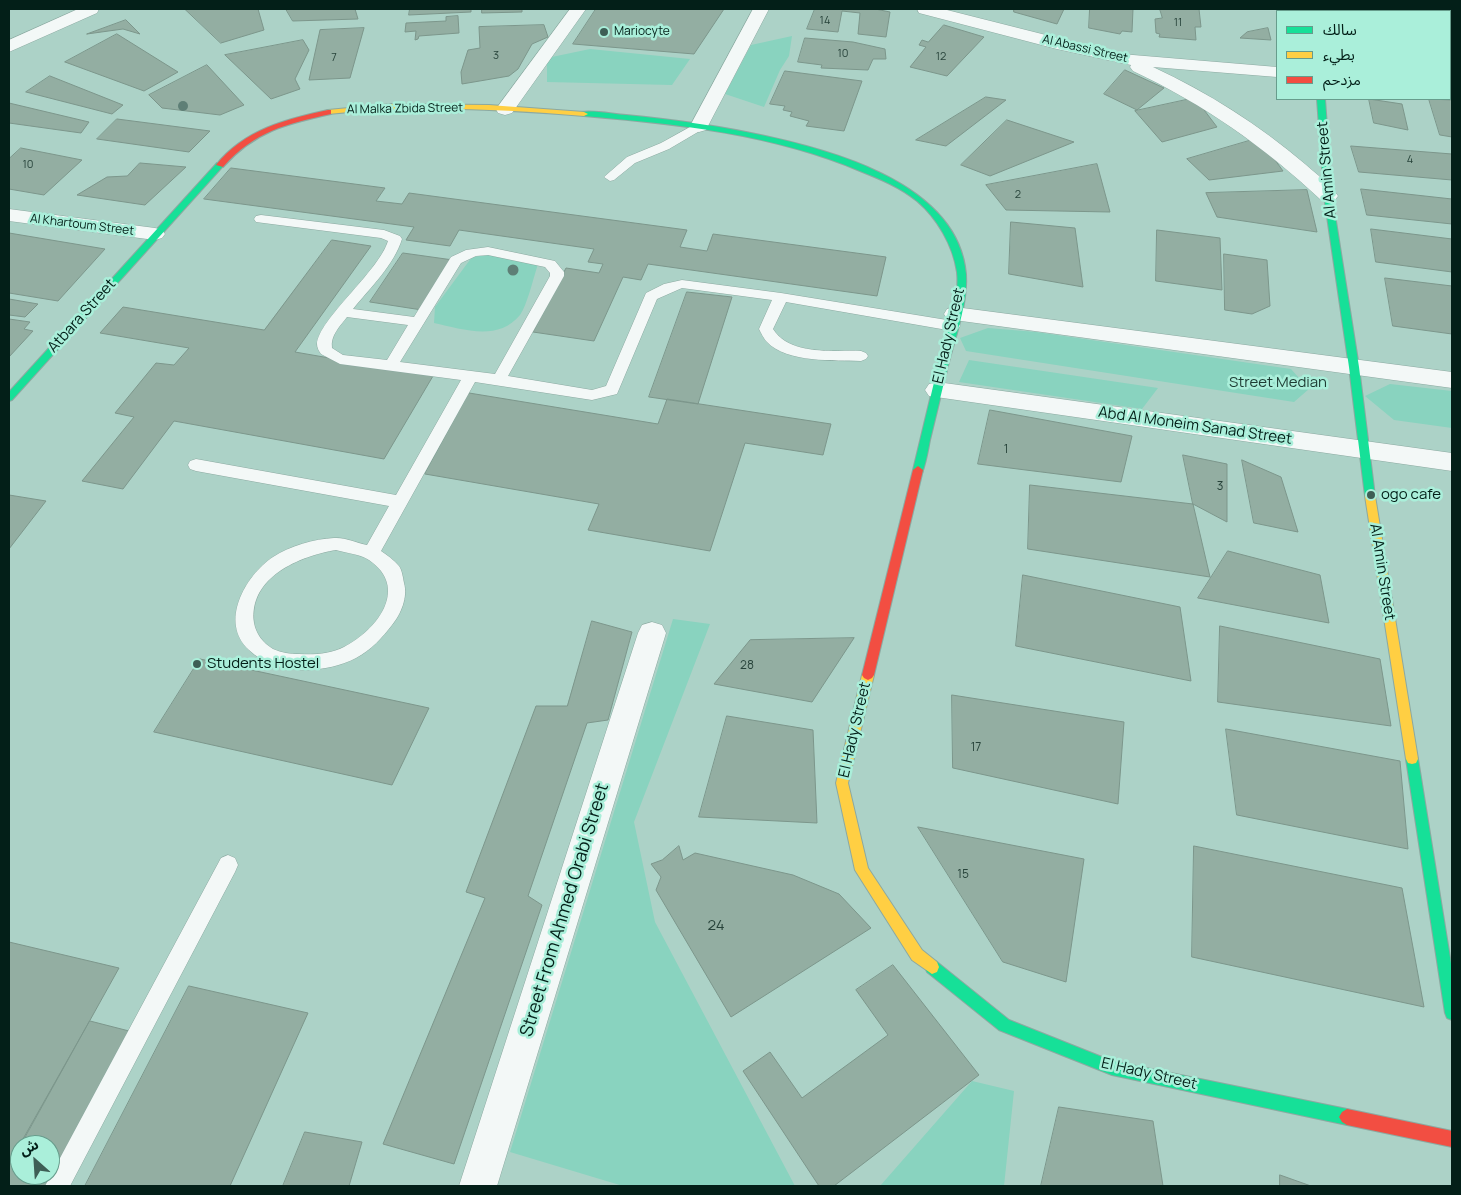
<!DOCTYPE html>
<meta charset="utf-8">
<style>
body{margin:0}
#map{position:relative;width:1461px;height:1195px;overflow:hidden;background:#acd2c7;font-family:Manrope,"Noto Sans Arabic",sans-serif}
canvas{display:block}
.frame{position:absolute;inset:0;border:10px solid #031f18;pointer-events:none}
.legend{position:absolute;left:1276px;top:10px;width:175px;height:90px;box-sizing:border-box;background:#aaefda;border:1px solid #679c8c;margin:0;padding:6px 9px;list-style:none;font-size:15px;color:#031f18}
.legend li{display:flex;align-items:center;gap:10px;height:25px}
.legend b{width:25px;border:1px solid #679c8c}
.north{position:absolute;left:10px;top:1135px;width:50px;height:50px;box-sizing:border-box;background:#aaefda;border:1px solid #679c8c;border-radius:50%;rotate:334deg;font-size:14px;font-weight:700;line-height:20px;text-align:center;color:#031f18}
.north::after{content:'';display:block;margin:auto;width:18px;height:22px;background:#3e5e55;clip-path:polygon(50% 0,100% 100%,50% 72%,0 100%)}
</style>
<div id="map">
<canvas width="1461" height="1195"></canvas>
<div class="frame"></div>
<ul class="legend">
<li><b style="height:6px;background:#16e098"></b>سالك</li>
<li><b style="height:6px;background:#ffcf43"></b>بطيء</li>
<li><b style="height:6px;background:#f24e42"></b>مزدحم</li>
</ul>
<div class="north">ش</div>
</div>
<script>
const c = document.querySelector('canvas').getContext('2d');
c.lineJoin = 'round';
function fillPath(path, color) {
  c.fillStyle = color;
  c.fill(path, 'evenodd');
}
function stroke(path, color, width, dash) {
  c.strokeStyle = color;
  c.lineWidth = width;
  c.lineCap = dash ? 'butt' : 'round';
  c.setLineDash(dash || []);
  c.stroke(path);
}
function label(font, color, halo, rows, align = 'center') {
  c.font = font + ' Manrope,sans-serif';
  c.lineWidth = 5;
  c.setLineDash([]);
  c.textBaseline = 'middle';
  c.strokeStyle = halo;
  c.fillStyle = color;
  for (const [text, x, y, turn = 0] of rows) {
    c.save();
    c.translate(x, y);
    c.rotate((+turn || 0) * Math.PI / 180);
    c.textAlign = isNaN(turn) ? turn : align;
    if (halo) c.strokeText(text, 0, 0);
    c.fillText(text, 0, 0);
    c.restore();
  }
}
fillPath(new Path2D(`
 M792,36L789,56L780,70L764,107L725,94L751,45Z
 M590,49L690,59L672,85L547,82V58Z
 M496,254L538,264C534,276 527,306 520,315C498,342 462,329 434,323L435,307L472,257Z
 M988,328L1036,332L1291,369L1309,389L1294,402L966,351L960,338Z
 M969,360L1158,388L1142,409L959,382Z
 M1390,384L1452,391V428L1394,420L1365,396Z
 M673,619L710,624L634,822L655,922L795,1186H623L510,1152Z
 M972,1081L1014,1091L1004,1186H880Z`), '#89d3bf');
const building = new Path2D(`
 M185,9H258L264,30L221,43Z
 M286,9H355L358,19L293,21Z
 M410,9H471V12L409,15Z
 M482,9H522V12L482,13Z
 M596,9H724L694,54L573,44Z
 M815,9H875L890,12L886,37L858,34L860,13L842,11L838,32L807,29Z
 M1014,9H1064L1057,24L1014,12Z
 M1090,9H1133L1132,32L1122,31L1120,34L1089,28Z
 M1160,9H1199L1201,27H1195L1196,40L1159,37L1160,34L1156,33L1155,19L1162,18Z
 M1398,9H1448L1449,11H1399Z
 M1450,12L1452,19V68H1450Z
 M458,16L459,33L419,36L418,39L415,40L416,31L405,32L406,23L446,21V17Z
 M126,20L140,34L123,29L87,34Z
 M544,25L548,37L532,44L518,69L509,76L462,84L461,72L468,50L480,48L479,27Z
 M944,25L984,37L947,76L910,67L926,47L919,45L922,40L928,42Z
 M364,28L350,78L309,80L320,30Z
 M1268,28L1271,40L1240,38L1247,32Z
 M117,34L178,72L144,91L65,62Z
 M805,38L853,42L885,49L886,59H873L868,70L821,68L822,65L798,62Z
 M303,40L309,50L295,79L300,89L271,99L225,55Z
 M207,65L244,105L220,115L162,108L149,95Z
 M1125,70L1164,88L1137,110L1104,94Z
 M785,71L862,81L844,131L806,126L809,121L790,116L792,112L783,110L785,106L770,104Z
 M50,76L123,105L112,114L26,92Z
 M986,97L1006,100L946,146L916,140Z
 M1195,98L1217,127L1162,142L1135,111Z
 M1369,99L1402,104L1408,130L1374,123Z
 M1429,99L1452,100V137L1440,135Z
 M9,103L89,122L81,133L9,123Z
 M117,119L210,131L189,152L97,139Z
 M1007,120L1074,142L990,176L961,165Z
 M1259,138L1283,171L1209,180L1187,159Z
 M1351,146L1452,154V180L1359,172Z
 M21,148L82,160L44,195L9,189V159Z
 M140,163L186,167L145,205L77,195L107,177L127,176Z
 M1097,164L1110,212L1006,210L986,185Z
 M231,168L385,188L376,201L402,204L409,193L687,230L680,247L707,251L713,234L886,257L877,296L648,264L641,280L623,277L594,341L533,332L566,268L599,273L603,264L588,262L594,249L459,230L450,246L406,240L414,227L204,199Z
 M1361,189L1452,199V224L1367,215Z
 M1307,190L1317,232L1217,217L1206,193Z
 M1011,222L1075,228L1083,287L1009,274Z
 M1371,229L1452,239V272L1376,262Z
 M1157,230L1220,238L1222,290L1156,281Z
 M9,233L105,249L58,301L9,293Z
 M332,240L371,246L295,352L433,376L384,459L174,421L123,489L82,481L134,417L115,413L156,363L174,365L189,348L100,333L123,307L264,330Z
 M403,253L453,260L422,310L370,302Z
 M1224,254L1267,260L1270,306L1252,314L1225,310Z
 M1385,278L1452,286V334L1393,326Z
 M687,292L732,297L698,404L649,397Z
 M9,299L38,304L25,317L9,315Z
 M9,319L30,322L24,329L33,331L9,357Z
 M469,393L658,424L667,399L831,424L823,455L745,443L710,551L588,530L599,504L425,474Z
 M990,410L1132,436L1121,482L978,464Z
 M1183,455L1227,464V522L1193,504Z
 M1242,460L1281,477L1298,532L1254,523Z
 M1030,485L1193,504L1210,577L1028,549Z
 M9,495L46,501L9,549Z
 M1228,551L1320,575L1329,623L1198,598Z
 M1023,575L1180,607L1191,681L1016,646Z
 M592,621L632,632L608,720L587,723L528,896L542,905L454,1164L383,1144L485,898L466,892L536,706H567Z
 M1220,626L1380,659L1391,726L1218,702Z
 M854,638L812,702L714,684L750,640Z
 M200,659L429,708L392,785L154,732Z
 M952,695L1124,722L1118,804L953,768Z
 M727,716L813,730L817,823L699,817Z
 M1226,729L1400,761L1408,849L1237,815Z
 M918,827L1084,859L1066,982L1003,962Z
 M679,846L683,860L695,853L793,875L839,894L871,928L731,1017L656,890L661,877L651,864L662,860Z
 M1194,846L1402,888L1424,1007L1192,957Z
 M9,942L119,968L9,1166Z
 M893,965L979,1075L834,1186H819L743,1071L770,1052L802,1098L888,1035L856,990Z
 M189,986L308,1013L230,1186H85Z
 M90,1021L133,1032L52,1186H9V1166L20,1146V1175H50V1145H20Z
 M1059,1107L1153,1121L1163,1186H1041Z
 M305,1132L362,1142L349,1186H283Z
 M1280,1175L1311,1186H1280Z`);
fillPath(building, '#93aea2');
stroke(building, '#7c968b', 1);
const lane = new Path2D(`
 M699,122L703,123L705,126L703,129L669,149L635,163L614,180L610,181L604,177L627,157L661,143Z
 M261,215L384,230L400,236L402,239C394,265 370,288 353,309L414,317L451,257L466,250L488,247L555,261L564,272V276L508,376L592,390L606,386L646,293L664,284L682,280L781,293L953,321L958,323L960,326L958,329L953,331L786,302L773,329C790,356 833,350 861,351L866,353L868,356L866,359L861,361C835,360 787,363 767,342C764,339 761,333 759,329L772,300L682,288L657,299L617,394L592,400L475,382L381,551C387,555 394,560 399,566C402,570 403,578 404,583C408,597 401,614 392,625C382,638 371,650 356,658C325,674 276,676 249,650C219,622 245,576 273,557C290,546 314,539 334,538C344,537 357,543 367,545L389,506L196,471L190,469L188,465L190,461L196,459L396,495L461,380L340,364L321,354C319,351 317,348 317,344C318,320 379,271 388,241L381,238L256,222L254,219L256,216ZM488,255L545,267L550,273V276L495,374L400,362L461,263L476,256ZM347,317L408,325L387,360L343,355L332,348C330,336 340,326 347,317ZM336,550C346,553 360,554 369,560C410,588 377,630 344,647C330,654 314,655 299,654C290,654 282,653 273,649C263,643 256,634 254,623C248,577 300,556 336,550Z
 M228,855L235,858L238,865L235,872L70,1186H45L221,858Z`);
const street = new Path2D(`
 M78,9H99L97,13L9,52V40Z
 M570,9H586L512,113L505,115L498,113L496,109Z
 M753,9H769L708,126L706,130L699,132L692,130L690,126Z
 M917,9H943L1121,54L1277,67V77L1153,67C1209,93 1259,125 1305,164C1316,174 1330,184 1338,196L1335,200L1328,202L1321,200C1263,146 1205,105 1133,71L1130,67L1131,65L1057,49L919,13Z
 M1450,82H1452V92H1450Z
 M9,209L155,228L162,230L165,234L162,238L155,240L9,221Z
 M955,307L1452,372V388L947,319L944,314L947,309Z
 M937,382L1452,453V471L929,396L925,390L929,384Z
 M652,622L662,625L666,633L497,1186H459L638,633L642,625Z`);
const fast = new Path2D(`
 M1317,99H1325L1332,196L1359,367L1375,496L1370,500L1365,496L1349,367L1324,196Z
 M581,112C595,110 612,114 626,115C666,119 707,124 746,132C822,147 958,180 966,274C968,305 955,337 948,366C942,391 936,415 930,440C928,450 926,463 922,473H914L913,470C923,428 933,387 943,345C949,322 960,297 957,272C953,245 937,218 917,201C900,187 880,179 860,171C772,134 678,124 584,116L580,114Z
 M217,163L224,165L12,400L9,401V392Z
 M1412,754L1416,755L1418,759L1452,970V1020L1447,1018L1445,1013L1406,759L1408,755Z
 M932,960L937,962L1009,1020L1112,1061L1347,1109L1352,1112L1355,1117L1352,1122L1347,1125L1112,1075L999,1030L927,972L925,967L927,962Z`);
const slow = new Path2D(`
 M391,104L489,105L584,112L588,114L584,116C498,109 414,105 328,114L324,112L328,110Z
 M1370,492L1375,496L1418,759L1416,763L1412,764L1408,763L1406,759L1365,496Z
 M868,670L872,672L874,675L848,783L868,868L922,950L937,962L939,967L937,972L932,974L912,960L855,870L836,783L862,675L864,672Z`);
const jam = new Path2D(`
 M328,110H331V114C286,124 255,131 223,167L216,165C244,130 286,119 328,110Z
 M918,466L923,470L874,675L872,678L868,680L864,678L862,675L913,470Z
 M1347,1109L1452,1131V1147L1347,1125L1342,1122L1339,1117L1342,1112Z`);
stroke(lane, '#8ca9a1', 1);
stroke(street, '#8ca9a1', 1);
stroke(fast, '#8ca9a1', 2);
stroke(slow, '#8ca9a1', 2);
stroke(jam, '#8ca9a1', 2);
fillPath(lane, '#f3f8f7');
fillPath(street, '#f3f8f7');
fillPath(fast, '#16e098');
fillPath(slow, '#ffcf43');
fillPath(jam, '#f24e42');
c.fillStyle = '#5e7f76';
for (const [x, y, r] of [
 [183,106,5],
 [513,270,5.5]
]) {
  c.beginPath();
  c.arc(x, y, r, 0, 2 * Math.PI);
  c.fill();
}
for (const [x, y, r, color] of [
 [604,32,5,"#3e5e55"],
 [1371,495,5,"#3e5e55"],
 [197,664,5,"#3e5e55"]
]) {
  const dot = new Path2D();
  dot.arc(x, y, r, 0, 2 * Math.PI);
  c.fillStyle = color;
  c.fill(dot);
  stroke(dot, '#aaefda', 2);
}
label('11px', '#27433a', null, [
 ["14",825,21],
 ["11",1178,23],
 ["10",843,54],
 ["3",496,56],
 ["12",941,57],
 ["7",334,58],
 ["4",1410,160],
 ["10",28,165],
 ["2",1018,195]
]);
label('12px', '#031f18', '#aaefda', [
 ["Mariocyte",614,32]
], 'left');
label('12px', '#031f18', '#aaefda', [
 ["Al Abassi Street",1085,49,13],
 ["Al Malka Zbida Street",405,109,-1],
 ["Al Khartoum Street",82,225,7]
]);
label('12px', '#27433a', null, [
 ["1",1006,450],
 ["3",1220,487],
 ["28",747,666],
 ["17",976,748],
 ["15",963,875]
]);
label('15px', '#031f18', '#aaefda', [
 ["Al Amin Street",1327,170,-95],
 ["Atbara Street",82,316,-48],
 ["El Hady Street",949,336,-77],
 ["Abd Al Moneim Sanad Street",1195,426,8],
 ["Al Amin Street",1382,572,81],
 ["El Hady Street",855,730,-77],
 ["El Hady Street",1149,1074,13]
]);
label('15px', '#1e3b33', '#aaefda', [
 ["Street Median",1278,383]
]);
label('15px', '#031f18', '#aaefda', [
 ["ogo cafe",1381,495],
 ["Students Hostel",207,664]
], 'left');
label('15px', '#27433a', null, [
 ["24",716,926]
]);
label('18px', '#031f18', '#aaefda', [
 ["Street From Ahmed Orabi Street",565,910,-73]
]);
</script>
